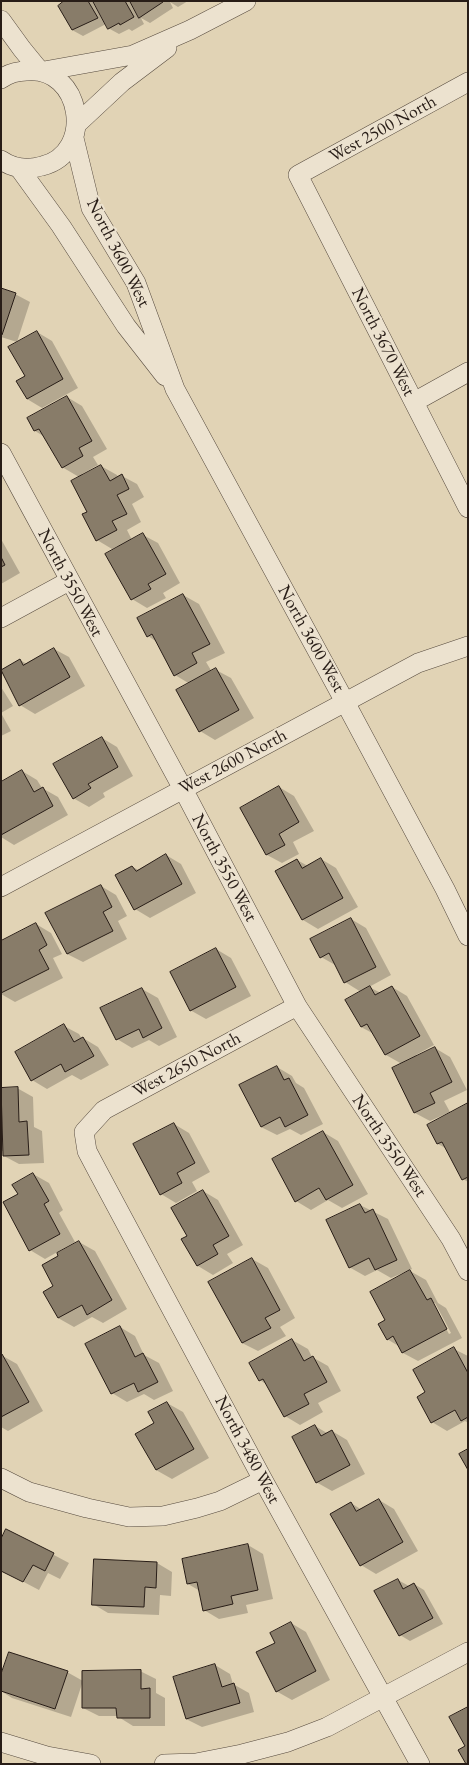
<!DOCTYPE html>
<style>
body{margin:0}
#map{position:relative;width:469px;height:1765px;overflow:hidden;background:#e1d3b5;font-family:"EB Garamond",serif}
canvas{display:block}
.frame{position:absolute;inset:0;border:2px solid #281d17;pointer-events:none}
</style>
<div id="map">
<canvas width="469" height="1765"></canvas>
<div class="frame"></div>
</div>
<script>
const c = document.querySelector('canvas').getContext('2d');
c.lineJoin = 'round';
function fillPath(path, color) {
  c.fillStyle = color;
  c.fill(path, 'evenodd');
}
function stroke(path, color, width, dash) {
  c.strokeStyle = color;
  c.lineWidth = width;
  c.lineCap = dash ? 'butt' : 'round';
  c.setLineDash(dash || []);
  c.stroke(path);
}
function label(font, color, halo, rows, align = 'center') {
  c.font = font + ' "EB Garamond",serif';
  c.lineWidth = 4;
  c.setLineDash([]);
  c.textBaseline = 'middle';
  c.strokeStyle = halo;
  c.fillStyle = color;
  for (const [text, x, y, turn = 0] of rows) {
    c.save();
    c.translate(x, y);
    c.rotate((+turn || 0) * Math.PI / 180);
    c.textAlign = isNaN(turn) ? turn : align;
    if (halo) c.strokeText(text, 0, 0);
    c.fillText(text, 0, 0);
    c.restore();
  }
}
fillPath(new Path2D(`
 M65,1H188L178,7L170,2L173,8L150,23L141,18L144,24L132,31L129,29L119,34L108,28L106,24L83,36L72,30Z
 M1,289L15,294L30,302L17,342L1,337Z
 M37,332L52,341L78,388L42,408L27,399L26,377Z
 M67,397L82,406L107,449L93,457L98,465L82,474L83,475L101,466L117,475L118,477L122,476L137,484L144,497L132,504L141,522L127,530L132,540L143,535L158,543L180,583L163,593L166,598L147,608L132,599L118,546L112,549L97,540L79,477L62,467L45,437L35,431Z
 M1,539L20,573L1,584Z
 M183,595L199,604L225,653L206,662L212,672L216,670L231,678L254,718L215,740L200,731L190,684L175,675L157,642L148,636Z
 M54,649L69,657L85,686L35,714L20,705L1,671L20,660L27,664Z
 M1,687L13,706L1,713L11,731L1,736Z
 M102,738L117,747L133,776L103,793L105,797L89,807L73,798Z
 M22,771L37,780L42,788L58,797L68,815L14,845L1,837V783Z
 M279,787L294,796L314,831L293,842L299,854L282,863L267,855L241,808Z
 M166,855L181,864L196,893L150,918L135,909L132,867L139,870Z
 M321,859L336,868L358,907L318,929L303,920L276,871L297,860L308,866Z
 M101,886L116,895L127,916L118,921L127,939L83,962L67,954Z
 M351,919L366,928L391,975L369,987L381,993L392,987L407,996L434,1045L416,1055L417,1056L435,1048L450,1057L467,1090L444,1101L450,1112L430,1121L415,1113L402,1064L386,1055L374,1034L361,1027V992L345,982L337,966L321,957Z
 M36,924L51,933L62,954L53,958L63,978L15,1002L1,994V942Z
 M216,949L231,958L251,996L206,1019L190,1010Z
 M142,989L158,998L177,1037L159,1046L149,1040L132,1048L117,1039Z
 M64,1026L79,1034L82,1039L83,1038L98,1047L109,1065L81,1080L72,1075L47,1089L32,1080Z
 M277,1067L292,1076L296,1083L304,1088L323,1124L301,1135L290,1129L277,1135L261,1127Z
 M17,1088L33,1097L34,1127L42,1131L44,1163L19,1164L4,1156L3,1151H1V1089Z
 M468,1105V1182L463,1179L447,1149L438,1144L429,1125Z
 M174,1124L189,1133L210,1172L192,1182L197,1191L176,1203L161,1194Z
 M323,1132L338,1141L368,1194L342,1208L328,1200L311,1210L296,1201Z
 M33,1174L49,1183L63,1210L59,1213L75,1242L45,1259L30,1250L19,1194Z
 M203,1191L218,1200L243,1245L227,1254L233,1263L213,1275L198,1266L183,1239L188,1236Z
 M360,1205L388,1219L412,1269L391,1278L377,1270L365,1276L349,1267Z
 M79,1242L95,1251L127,1309L103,1323L92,1317L74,1327L58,1318L55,1286L60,1256Z
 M252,1259L268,1268L295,1318L280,1327L286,1336L258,1351L242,1343Z
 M410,1271L426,1280L438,1303L446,1308L462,1338L418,1361L403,1353L400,1347L387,1339V1320ZM432,1303H435L451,1333L449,1334Z
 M120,1327L135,1336L144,1355L159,1363L173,1391L154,1400L144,1394L127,1402L112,1393Z
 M292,1340L308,1349L312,1357L328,1366L341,1391L318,1403L323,1412L300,1425L285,1416L267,1385L260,1380Z
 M454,1349L468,1356V1423L465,1421L447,1431L432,1422L427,1393Z
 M1,1355L17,1364L43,1411L8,1431L1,1427Z
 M167,1403L183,1412L209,1458L172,1479L156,1470V1423Z
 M315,1426L327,1433L332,1431L347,1440L365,1474L332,1491L316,1482Z
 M379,1500L394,1509L418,1551L376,1574L361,1565L351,1503L362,1510Z
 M7,1530L69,1563L60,1579L48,1573L39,1590L1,1570V1541Z
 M248,1545L263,1554L273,1599L246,1605L248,1613L219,1619L204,1610L200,1591L188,1584Z
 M157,1563L172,1572L171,1596L160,1595L159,1615L108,1613L93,1604Z
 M398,1580L409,1586L414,1584L424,1590L443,1624L410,1641L400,1635Z
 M291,1623L306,1632L330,1680L292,1700L276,1691V1643Z
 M215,1665L230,1674L233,1684L249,1693L254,1712L202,1727L186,1719Z
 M140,1671L156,1679V1693L165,1698V1726H133L117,1716H99L83,1708Z
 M1,1672H67L83,1681L71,1717L12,1698L1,1691Z`), '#0003');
const building = new Path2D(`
 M64,1H88L98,18L72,30L58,6Z
 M93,1H125L134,17L120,25L119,23L108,29Z
 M130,1H163V2L139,18Z
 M1,288L16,293L2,335L1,334Z
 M37,331L63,379L27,399L16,381L25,376L8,347Z
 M67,396L92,441L79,448L83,456L62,468L39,429L34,431L27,418Z
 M101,465L110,481L122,474L129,489L117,495L127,514L112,521L117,530L96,541L82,514L87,512L71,481Z
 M143,533L166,574L148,584L151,589L131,600L105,554Z
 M1,557L5,565L1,567Z
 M183,594L210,644L192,653L197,663L174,676L152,634L147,637L137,618Z
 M54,648L70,677L19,706L1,670L20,659L23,665Z
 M216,668L239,710L199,732L176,690Z
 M102,737L118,767L88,784L91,788L73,799L53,764Z
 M22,770L34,792L43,787L53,806L1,835V782Z
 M279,786L299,822L279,834L285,845L266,855L240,808Z
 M166,854L182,884L134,910L115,875L132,866L136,871Z
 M321,858L343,898L302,920L275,871L297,859L302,868Z
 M101,885L112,907L103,912L113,931L67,954L45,913Z
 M351,918L376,967L344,983L329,953L320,958L310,939Z
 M36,923L47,945L39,950L49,969L1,993V941Z
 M216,948L236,987L190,1011L170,972Z
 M370,986L375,995L392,986L420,1036L385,1055L367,1024L361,1027L345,1000Z
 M142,988L162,1028L143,1038L139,1029L116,1040L100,1008Z
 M64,1024L74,1042L83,1037L94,1056L65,1072L61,1064L31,1081L15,1052Z
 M435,1047L452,1082L430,1093L435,1103L414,1113L392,1068Z
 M277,1066L284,1080L289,1078L308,1115L285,1127L280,1117L261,1127L239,1085Z
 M18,1087L19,1122L27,1121L29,1155L3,1156L1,1088Z
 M468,1103V1177L462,1180L442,1142L437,1144L427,1125Z
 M174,1123L195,1163L177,1173L182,1183L160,1195L133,1144Z
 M323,1131L353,1185L326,1200L319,1188L295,1202L272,1159Z
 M33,1173L49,1201L44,1204L60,1234L29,1251L3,1202L18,1194L12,1185Z
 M203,1190L229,1236L213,1245L218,1254L197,1266L181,1239L187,1236L171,1208Z
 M360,1204L365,1213L373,1209L397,1260L375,1270L369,1258L349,1268L326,1220Z
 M79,1241L112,1300L87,1315L82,1305L58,1318L43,1292L53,1286L42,1265L58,1256L57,1253Z
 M252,1258L280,1310L265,1318L271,1328L242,1343L208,1282Z
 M410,1270L427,1300L431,1298L447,1329L402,1353L393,1336L387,1340L378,1324L385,1320L370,1292Z
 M120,1326L135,1357L143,1353L158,1382L138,1392L134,1383L111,1394L85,1344Z
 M292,1339L304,1361L313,1356L327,1382L304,1394L309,1404L284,1417L263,1379L259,1381L249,1363Z
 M454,1347L468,1373V1417L461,1421L455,1410L431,1423L417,1397L425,1392L413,1370Z
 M1,1354H2L29,1402L1,1417Z
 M167,1402L194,1449L156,1470L135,1434L154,1423L148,1412Z
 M315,1425L321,1436L332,1430L350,1465L316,1483L292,1437Z
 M468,1449V1470L459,1454Z
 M379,1499L403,1542L360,1566L330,1514L351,1502L356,1511Z
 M6,1529L54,1553L45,1571L33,1565L23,1582L1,1571V1539Z
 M248,1544L258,1590L231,1596L233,1604L203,1611L197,1582L187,1584L182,1559Z
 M94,1559L157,1562L156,1588L145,1587L144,1607L92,1605Z
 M398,1579L403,1589L414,1583L433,1618L399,1636L374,1591Z
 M291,1622L316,1671L276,1692L256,1652L275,1643L270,1633Z
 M9,1652L68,1671L55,1709L1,1691V1674Z
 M215,1664L222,1687L234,1683L240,1703L186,1719L173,1677Z
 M141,1670V1689L150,1688V1718H117L116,1708H82V1671Z
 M468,1707V1764H466L458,1750L465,1746L449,1717Z`);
fillPath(building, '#887c69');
stroke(building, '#281d17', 1);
const minor = new Path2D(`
 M1,20L22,49L40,71
 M44,71L133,55L190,30L246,1
 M1,79C9,73 18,71 27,71C82,66 96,153 42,166C28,170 14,169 1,160
 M468,82L298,175L468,508
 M77,124L122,82L167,48
 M74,138L91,208L136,283L175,389L345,702L445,889L468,936
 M19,168L61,226L126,326L165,376
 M414,402L468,372
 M1,453L183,789L297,1006L451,1239L468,1271
 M1,618L69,581
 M1,887L418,663L468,646
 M297,1006L104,1110L84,1132L87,1151L97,1170L263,1480L420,1764
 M1,1478L29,1492L87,1508L129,1517L163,1516L197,1508L220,1501L263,1480
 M1,1742L47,1756L91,1764
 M164,1764L196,1763L242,1754L288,1742L327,1727L468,1652`);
stroke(minor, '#564a3e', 20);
stroke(minor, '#ece2cf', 19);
label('18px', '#281d17', '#ece2cf', [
 ["West 2500 North",383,129,-29],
 ["North 3600 West",118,253,63],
 ["North 3670 West",383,342,63],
 ["North 3550 West",70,583,62],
 ["North 3600 West",311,639,61],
 ["West 2600 North",233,762,-28],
 ["North 3550 West",224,868,62],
 ["West 2650 North",187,1065,-28],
 ["North 3550 West",389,1146,56],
 ["North 3480 West",247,1450,62]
]);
</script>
